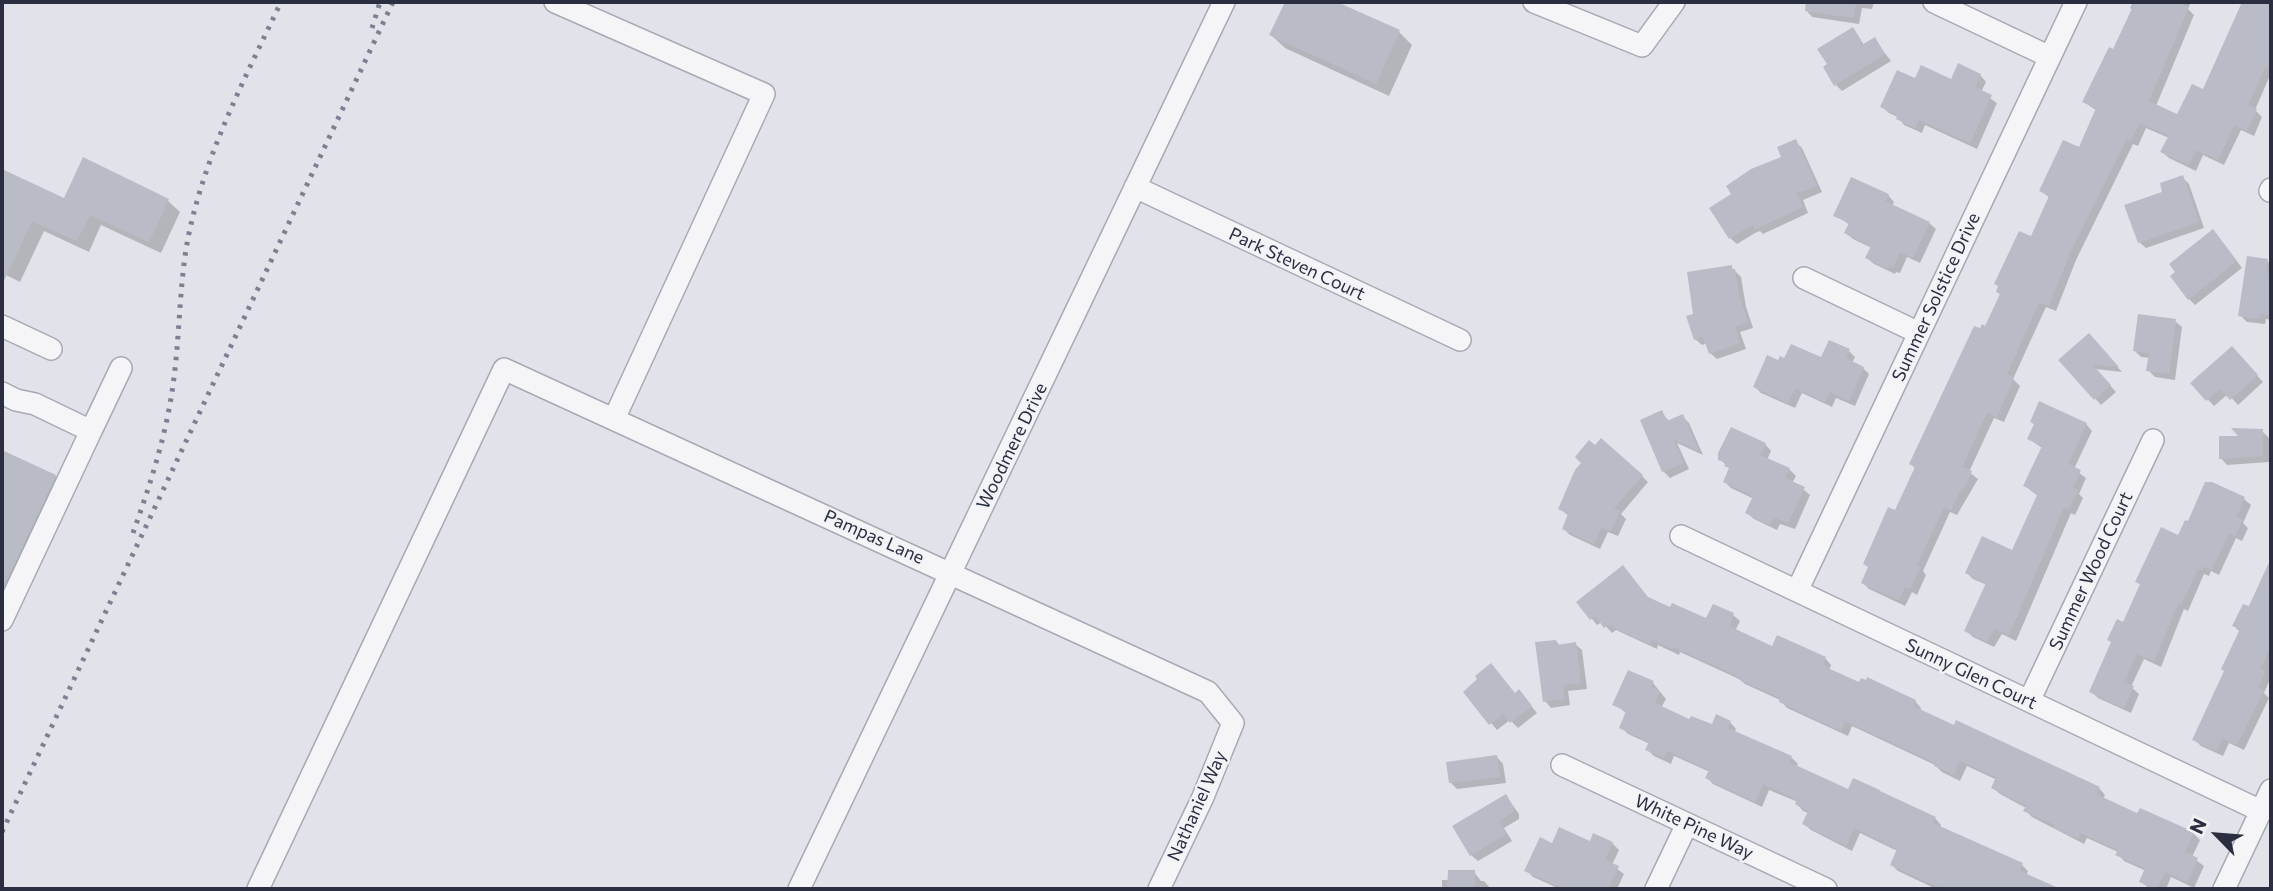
<!DOCTYPE html>
<style>
body{margin:0}
#map{position:relative;width:2273px;height:891px;overflow:hidden;background:#e2e3ea;font-family:Commissioner,sans-serif}
canvas{display:block}
.frame{position:absolute;inset:0;border:4px solid #2b2e40;pointer-events:none}
.north{position:absolute;left:2182px;top:800px;width:70px;height:70px;-webkit-text-stroke:5px #f2f3f7;paint-order:stroke;rotate:295deg;font-size:19px;font-weight:700;line-height:28px;text-align:center;color:#2b2e40}
.north::after{content:'';display:block;margin:auto;width:24px;height:32px;background:#2b2e40;clip-path:polygon(50% 0,100% 100%,50% 72%,0 100%)}
</style>
<div id="map">
<canvas width="2273" height="891"></canvas>
<div class="frame"></div>
<div class="north">N</div>
</div>
<script>
const c = document.querySelector('canvas').getContext('2d');
c.lineJoin = 'round';
function fillPath(path, color) {
  c.fillStyle = color;
  c.fill(path, 'evenodd');
}
function stroke(path, color, width, dash) {
  c.strokeStyle = color;
  c.lineWidth = width;
  c.lineCap = dash ? 'butt' : 'round';
  c.setLineDash(dash || []);
  c.stroke(path);
}
function label(font, color, halo, rows, align = 'center') {
  c.font = font + ' Commissioner,sans-serif';
  c.lineWidth = 5;
  c.setLineDash([]);
  c.textBaseline = 'middle';
  c.strokeStyle = halo;
  c.fillStyle = color;
  for (const [text, x, y, turn = 0] of rows) {
    c.save();
    c.translate(x, y);
    c.rotate((+turn || 0) * Math.PI / 180);
    c.textAlign = isNaN(turn) ? turn : align;
    if (halo) c.strokeText(text, 0, 0);
    c.fillText(text, 0, 0);
    c.restore();
  }
}
fillPath(new Path2D(`
 M1287,2H1333L1399,32L1412,45L1389,96L1285,48L1271,35Z
 M1807,2H1874L1872,9L1862,8L1859,24L1812,17L1806,10Z
 M2133,2H2191L2188,9L2194,15L2156,106L2178,117L2204,92L2244,2H2271V73L2255,110L2262,117L2254,136L2241,130L2224,165L2203,155L2196,171L2169,158L2162,152L2169,138L2146,128L2138,146L2133,144L2076,260L2056,311L2046,307L2013,379L2020,386L2004,422L1994,418L1969,472L1978,479L1957,515L1950,512L1923,571L1926,575L1917,595L1912,592L1905,606L1869,589L1863,583L1916,469L1911,464L1986,328L2001,295L1998,292L2032,238L2050,198L2041,191L2080,149L2097,111L2084,102L2114,51L2133,10L2130,8Z
 M1853,29L1864,45L1874,39L1891,61L1842,91L1836,85Z
 M1980,75L1986,82L1981,92L1997,103L1977,149L1925,125L1922,133L1904,125L1898,117L1889,113L1882,107L1916,80L1952,81Z
 M1795,141L1802,148L1822,192L1803,200L1808,213L1763,234L1760,231L1755,233L1737,244L1730,238Z
 M2,171L65,201H168L180,212L161,253L101,225L89,252L44,231L20,282L2,273Z
 M2182,177L2189,184L2204,228L2146,248L2139,242L2165,193Z
 M1888,195L1894,202L1892,206L1929,223L1936,229L1920,263L1907,257L1900,273L1896,272L1895,274L1874,264L1867,258L1872,248L1853,239L1846,233L1850,225L1835,215Z
 M2219,238L2242,268L2195,305L2189,299Z
 M2267,261L2271,265V320L2266,319L2265,324L2247,322L2240,315Z
 M1731,267L1741,277L1746,307L1753,328L1740,332L1746,349L1717,359L1710,353L1707,343L1702,345L1695,339Z
 M2175,321L2182,327L2175,380L2155,377L2148,370L2150,358L2141,357L2134,350Z
 M2095,342L2122,372L2095,369L2116,392L2101,405L2061,360Z
 M1849,351L1855,357L1852,363L1863,368L1869,374L1855,406L1836,398L1832,407L1802,393L1795,408L1761,393L1755,387L1779,362L1822,360Z
 M2238,354L2263,382L2238,405L2228,394L2214,406L2193,384Z
 M1662,413L1670,422L1682,416L1689,423L1703,455L1677,443L1689,469L1670,478L1663,471Z
 M2032,422L2086,424L2092,431L2074,469L2086,478L2079,494L2083,498L2075,515L2071,513L2016,641L2002,634L1994,647L1973,637L1966,631L1987,585L1973,579L1967,573L2013,552L2038,496L2025,486L2042,448L2029,439L2035,425Z
 M2262,431L2269,438V462L2227,465L2221,458L2242,438Z
 M1765,444L1771,451L1767,460L1789,469L1796,476L1792,483L1803,489L1810,495L1795,529L1780,524L1777,530L1754,519L1747,513L1754,499L1731,488L1725,482L1730,469L1720,459Z
 M2,451L55,476L68,490L2,632Z
 M1642,476L1648,482L1621,514L1626,519L1618,536L1608,532L1600,549L1570,535L1564,529L1569,516L1560,509Z
 M2211,484L2244,499L2251,505L2243,523L2248,528L2242,541L2236,538L2219,575L2211,571L2209,576L2204,574L2188,611L2184,609L2161,667L2144,659L2131,687L2139,694L2131,713L2098,698L2091,691L2141,585L2137,581L2179,537Z
 M2271,563V677L2264,693L2269,698L2244,750L2229,743L2223,756L2201,746L2195,740L2226,672L2240,632L2234,626L2250,609Z
 M1649,600L1707,620L1733,615L1740,621L1735,631L1772,649L1825,658L1831,665L1829,670L1860,684L1915,701L1921,708L1920,711L2099,788L2105,795L2103,799L2138,815L2193,833L2200,840L2192,857L2204,866L2194,888L2171,877L2166,889H2150L2141,882L2146,871L2124,861L2118,854V852L2087,838L2084,844L2032,817L2025,810L2026,808L2000,794L1993,788L1997,780L1967,766L1960,781L1942,772L1935,765L1852,726L1848,736L1787,708L1780,700L1745,684L1739,679L1680,652L1679,655L1658,645L1657,649L1616,630L1612,633L1602,622L1597,625L1578,602Z
 M1556,641L1560,646L1575,644L1582,650L1587,689L1568,691L1570,705L1551,708L1545,701Z
 M1653,683L1666,699L1661,708L1690,721L1713,727L1730,722L1736,729L1734,733L1791,757L1798,764L1796,767L1849,791L1935,818L1941,825L1940,828L2022,865L2028,871L2026,876L2056,889H1936L1898,871L1892,865L1898,851L1893,849L1860,833L1852,851L1811,830L1804,824L1809,813L1803,811L1797,804L1798,802L1769,790L1762,807L1713,784L1707,778L1710,772L1674,756L1671,764L1654,756L1647,749L1650,744L1628,734L1621,727L1627,714L1615,704Z
 M1465,692L1515,694L1525,698L1537,713L1518,728L1510,720L1497,730Z
 M1497,757L1503,764L1506,783L1457,789L1450,782Z
 M1506,796L1519,814V819L1504,828L1512,841L1478,861L1471,855Z
 M1612,843L1619,850L1612,865L1624,874L1617,889H1560L1533,877L1526,870L1553,845Z
 M1474,872L1481,881H1484L1491,889H1442V880H1449Z`), '#0003');
fillPath(new Path2D(`
 M1285,2H1337L1400,30L1376,84L1269,35Z
 M1806,2H1856L1853,18L1805,11Z
 M2135,2H2177L2189,7L2149,101L2177,114L2192,84L2203,89L2242,2H2271V70L2265,67L2248,106L2257,109L2247,131L2234,125L2218,160L2196,150L2189,165L2160,152L2169,135L2139,123L2131,141L2127,139L2070,253L2049,306L2039,302L2007,374L2014,378L1997,417L1987,412L1962,467L1972,471L1962,492L1960,491L1951,510L1944,507L1917,565L1921,567L1910,589L1905,587L1899,600L1861,583L1868,567L1863,564L1888,507L1895,510L1915,467L1909,464L1974,326L1980,328L1982,324L1985,326L2000,294L1996,292L1998,286L1994,284L2019,231L2031,236L2049,196L2039,191L2063,140L2079,147L2096,108L2082,102L2109,47L2113,49Z
 M1853,27L1861,40L1860,46L1875,37L1885,54L1834,86L1823,67L1827,64L1817,49Z
 M1958,63L1981,74L1975,87L1992,95L1970,143L1919,120L1915,128L1896,119L1897,115L1880,107L1897,70L1915,78L1921,65L1951,79Z
 M1796,139L1817,186L1797,193L1803,207L1755,229L1753,225L1748,227L1729,239L1709,208L1731,194L1726,186L1751,169L1781,157L1777,147Z
 M83,157L169,199L149,242L90,215L77,241L32,221L2,285V169L64,198Z
 M2183,175L2199,222L2138,243L2124,205L2162,192L2160,183Z
 M1851,177L1889,194L1885,201L1930,222L1913,258L1900,252L1893,268L1889,266L1888,269L1865,258L1871,246L1844,233L1849,223L1833,216Z
 M2213,229L2237,261L2188,300L2170,276L2175,272L2169,264Z
 M2247,256L2268,259L2266,273H2271V315L2260,314L2259,319L2238,316Z
 M1732,265V269H1735L1740,299L1748,322L1735,326L1740,343L1709,354L1703,337L1694,340L1686,316L1693,314L1687,272Z
 M2138,314L2176,319L2169,374L2146,371L2149,353L2133,351Z
 M2089,333L2119,367L2092,364L2111,385L2094,400L2058,360Z
 M1829,340L1850,349L1846,358L1864,367L1849,401L1830,392L1825,402L1795,388L1788,403L1753,387L1767,355L1778,360L1780,356L1784,358L1791,344L1821,357Z
 M2232,346L2258,375L2230,400L2220,389L2206,401L2190,383Z
 M2039,401L2087,423L2068,464L2081,470L2073,488L2078,490L2069,509L2064,507L2009,635L1995,629L1987,642L1964,631L1986,583L1965,573L1982,536L2012,550L2038,493L2023,486L2042,446L2027,439L2034,424L2030,422Z
 M1662,410L1667,421L1683,414L1699,451L1673,439L1684,463L1662,472L1640,420Z
 M1731,427L1766,443L1760,455L1790,468L1785,478L1805,487L1788,523L1776,518L1773,519L1770,525L1745,513L1753,496L1723,482L1729,468L1724,466L1726,463L1718,460V453Z
 M2231,428L2263,429V456L2219,459V436H2238Z
 M1601,438L1643,475L1614,508L1620,511L1611,531L1601,527L1594,544L1562,529L1568,514L1558,509L1575,470L1581,463L1575,457L1589,440L1595,445Z
 M2,450L56,475L2,590Z
 M2205,482H2212L2245,497L2236,517L2243,520L2235,536L2229,533L2212,570L2204,566L2202,571L2198,569L2181,605L2178,604L2154,661L2137,654L2124,682L2134,686L2124,708L2089,692L2111,642L2107,640L2117,619L2123,622L2140,584L2135,582L2161,527L2178,535L2185,520L2188,521Z
 M2271,558V646L2260,669L2265,671L2258,687L2264,690L2237,745L2222,738L2216,751L2192,740L2224,671L2221,669L2240,629L2232,626L2243,604L2249,606Z
 M1623,565L1648,597L1670,607L1672,603L1706,618L1713,604L1734,613L1729,626L1772,646L1777,635L1804,647L1826,657L1823,664L1830,669L1859,682L1861,678L1866,680L1867,677L1916,700L1913,706L1954,725L1956,720L2100,787L2096,794L2137,813L2140,808L2194,832L2185,852L2198,858L2187,882L2165,872L2157,889L2139,882L2145,868L2115,855L2118,850L2080,833L2078,839L2054,828L2055,825L2023,811L2026,806L1991,788L1996,777L1960,761L1954,775L1934,766L1935,763L1845,721L1841,731L1824,723L1779,702L1780,698L1736,678L1737,676L1674,647L1672,649L1652,640L1650,644L1608,625L1604,628L1595,616L1590,620L1576,602Z
 M1556,640L1557,645L1576,642L1581,683L1563,685L1565,699L1543,702L1535,642Z
 M1491,663L1515,693L1519,689L1532,706L1510,723L1503,714L1489,725L1463,692L1477,679L1475,676Z
 M1628,670L1654,681L1651,687L1660,691L1655,703L1689,719L1691,716L1712,724L1716,714L1731,721L1728,728L1792,756L1789,762L1848,789L1853,778L1880,790V791L1936,817L1933,823L2023,863L2020,871L2061,889H1942L1890,865L1897,849L1854,828L1846,846L1802,824L1808,811L1795,804L1797,800L1763,784L1755,802L1705,778L1709,770L1667,751L1664,758L1645,750L1649,742L1619,728L1626,711L1612,705Z
 M1497,755L1500,777L1449,783L1446,762Z
 M1506,794L1513,806V812L1499,821L1506,834L1470,856L1452,826Z
 M1559,827L1590,841L1593,833L1613,842L1605,860L1619,866L1608,889H1565L1524,871L1540,837L1552,843Z
 M1448,870H1475V889H1447Z`), '#b9bcc6');
const minor = new Path2D(`
 M555,2L764,94L614,419
 M1534,2L1642,46L1674,2
 M1934,2L2050,57
 M1135,187L1460,340
 M2270,191L2271,189
 M1804,278L1919,333
 M2,326L51,349
 M2,393L16,400L35,404L91,431L2,620
 M91,431L121,368
 M1681,536L2261,811
 M1797,591L2076,2
 M2029,701L2153,440
 M1562,765L1826,889
 M258,889L504,369L1208,692L1233,723L1203,797L1159,889
 M799,889L1224,2
 M1656,889L1687,824
 M2224,889L2271,790`);
stroke(minor, '#a7a9b4', 24);
stroke(minor, '#f5f5f8', 21);
stroke(new Path2D(`
 M372,28L380,2
 M133,533C150,485 166,436 173,385C180,336 179,286 188,238C205,154 245,78 281,2
 M2,832L393,2`), '#7c8092', 5, [3.5, 7]);
label('18px', '#2b2e40', '#f2f3f7', [
 ["Park Steven Court",1297,264,25],
 ["Summer Solstice Drive",1936,297,-65],
 ["Woodmere Drive",1012,446,-64],
 ["Pampas Lane",874,537,24],
 ["Summer Wood Court",2091,571,-65],
 ["Sunny Glen Court",1971,674,25],
 ["Nathaniel Way",1197,806,-66],
 ["White Pine Way",1694,827,25]
]);
</script>
